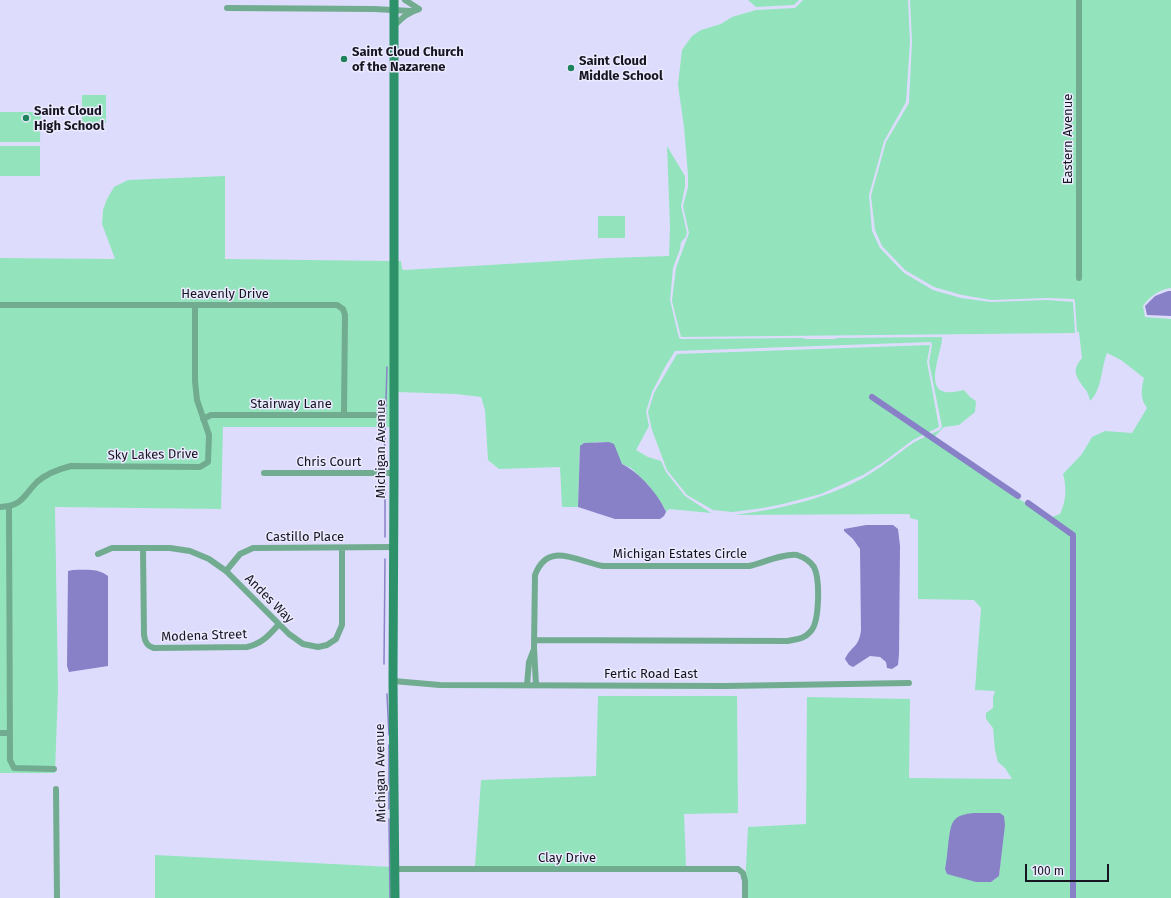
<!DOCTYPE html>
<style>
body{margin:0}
#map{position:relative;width:1171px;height:898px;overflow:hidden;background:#dddcfd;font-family:"Fira Sans",sans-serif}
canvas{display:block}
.scale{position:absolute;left:1025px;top:864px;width:84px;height:18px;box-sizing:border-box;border:2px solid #161520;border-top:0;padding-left:5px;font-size:12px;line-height:14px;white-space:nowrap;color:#161520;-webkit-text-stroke:3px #ebeaff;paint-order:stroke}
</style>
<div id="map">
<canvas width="1171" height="898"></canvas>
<div class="scale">100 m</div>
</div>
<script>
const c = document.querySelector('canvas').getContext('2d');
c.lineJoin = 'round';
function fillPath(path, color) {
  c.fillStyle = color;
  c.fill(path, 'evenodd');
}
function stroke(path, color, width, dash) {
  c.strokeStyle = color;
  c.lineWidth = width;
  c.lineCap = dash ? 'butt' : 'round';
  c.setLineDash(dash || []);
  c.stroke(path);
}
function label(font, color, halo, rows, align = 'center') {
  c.font = font + ' "Fira Sans",sans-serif';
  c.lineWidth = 3;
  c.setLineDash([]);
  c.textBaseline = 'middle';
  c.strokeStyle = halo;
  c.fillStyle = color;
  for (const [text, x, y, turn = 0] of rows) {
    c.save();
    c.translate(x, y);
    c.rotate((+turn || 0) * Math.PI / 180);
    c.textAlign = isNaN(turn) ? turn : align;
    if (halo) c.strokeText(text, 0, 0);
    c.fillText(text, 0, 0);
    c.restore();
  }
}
fillPath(new Path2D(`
 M748,0H799L794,5L756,7Z
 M803,0H908L910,42L906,102L884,141L869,195L872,231L880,248L904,273L933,290L961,298L991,302L1047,300L1073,302L1075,333L681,337L672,301L676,268L689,233L683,206L688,187V175L684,127L678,85L682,50L692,36L701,30L721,24L732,17L756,10L795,8Z
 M910,0H1171V288C1160,289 1149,297 1143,306L1145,317L1171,319V898H747L746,868L748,827L806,824L807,697L910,699L909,778L1012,779L1005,768L998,762L995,750L993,728L986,719V713L993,708V698L995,691L975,690L981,608L974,600L918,599V520L910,518V515L908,514L735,515C779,509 823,500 863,478C881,468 896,455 913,443C921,438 931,434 940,430L942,427L929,362L932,345L931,342L675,351L665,367L652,392L646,412L649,426L636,450L648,457L661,461L666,472L685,496L711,513L669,509L666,512L664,507L649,486L631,468L622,464L609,442H596L580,446L578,507H562L560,467L499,469L488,460L485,410L481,397L456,394L397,392L398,261H401L402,269L404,270L608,258L669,256L670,227L667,146L685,176V187L681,206L687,233L685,238L681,242L680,249L673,268L670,300L679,338L681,339L802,338L807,339H834L837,338L942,337C943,349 924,388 945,392C951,393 959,391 964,390L970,397L976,401L975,412L959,425L944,427L933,438L1045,517L1047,519L1060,514C1066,501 1067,488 1063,474L1082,454L1092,437L1105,431L1132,433L1147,408C1140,399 1141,389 1144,378L1121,360L1107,353C1101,368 1102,390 1090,401C1089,397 1088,392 1085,389C1076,377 1071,371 1082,358L1079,332H1077L1075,302L1074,299L1047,298L991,300L962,295L934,287L905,270L882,246L875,230L871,196L886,142L909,103L912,42ZM950,831L1001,854L999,876L991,882L947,874L945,869L948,860Z
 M82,95H106V123H82Z
 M0,112H41L40,142H0Z
 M0,146H40V176H0Z
 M225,176V259L391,261V427H223L221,509L55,507L58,690L55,773H0V258L115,259L102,224L103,210L107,199L114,187L128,180Z
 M598,216H625V238H598Z
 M930,345L927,362L939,427L913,440L882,463L863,475L821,494L783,504L763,508L733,512L713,510L687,495L667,470L652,430L648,412L654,393L677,354Z
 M598,696H737L738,813L684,814L686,866H475L481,780L596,776Z
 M155,855L392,867V898H155Z`), '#93e4bd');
fillPath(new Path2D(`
 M1168,291H1171V316L1147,315L1145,306L1155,296Z
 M609,442L614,444L622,464C639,472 659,495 666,512L664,516L660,519H615L578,507L580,446L584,443Z
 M866,525H893L898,529L900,546L899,654L898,665L892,669L887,668L886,662L880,657L870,656L853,667L849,665L845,659C851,646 859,648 861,630L860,549L853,539L844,531V529Z
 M73,570C85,570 98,568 108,576V666L69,672L67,666L68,571Z
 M973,813H1000L1004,816L1005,825L999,876L991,882H976L947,874L945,869C948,857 948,830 953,822C957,815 966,814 973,813Z`), '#8881c7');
stroke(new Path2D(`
 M384,466L387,367
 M385,478V537
 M384,664L385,559
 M387,694L389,735
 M389,745V809
 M389,819L390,898`), '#8881c7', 1.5);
stroke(new Path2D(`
 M872,397L1018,496
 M1028,503L1073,535V898`), '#8881c7', 6);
stroke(new Path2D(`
 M405,0L419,9
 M227,8L374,9L411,11
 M394,26C402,18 408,12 419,9
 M1079,278V0
 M0,305H337L343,309L345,315L344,414
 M203,419L211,415H380
 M264,473H394
 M0,507C23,506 23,496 37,482C46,474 59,469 71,466L200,467L208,462L209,435L197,400L195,381V305
 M9,507L10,760L14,768L54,769
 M143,548L144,635C145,642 147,646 154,648L247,647C262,644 269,635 279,624
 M98,554L112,548H170L190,551L209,559L226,571L289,634L303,644L318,647L327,645L336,639L342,625V548
 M226,571L240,554L253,548L393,547
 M534,640L788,641C797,639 804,639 810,632C820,623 820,579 814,567C810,561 803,557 797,555C785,553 762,563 749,566H603C578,562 548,540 535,575L534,648L536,685
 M393,681L440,685L725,686L909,683
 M527,685L529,662L534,649
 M0,733H10
 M56,789L57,898
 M395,869H738L743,873L745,881V898`), '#72ac90', 6);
stroke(new Path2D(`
 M394,0V473L393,681L395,898`), '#2d9269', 9);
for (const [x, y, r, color] of [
 [344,59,4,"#1e835d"],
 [571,68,4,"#1e835d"],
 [26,118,4,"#1e835d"]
]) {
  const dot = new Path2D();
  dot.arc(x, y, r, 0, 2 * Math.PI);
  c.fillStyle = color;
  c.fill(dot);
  stroke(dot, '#ebeaff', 1.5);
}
label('bold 13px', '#161520', '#ebeaff', [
 ["Saint Cloud Church",352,52],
 ["of the Nazarene",352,67],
 ["Saint Cloud",579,61],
 ["Middle School",579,76],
 ["Saint Cloud",34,111],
 ["High School",34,126]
], 'left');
label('13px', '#161520', '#ebeaff', [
 ["Eastern Avenue",1068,139,-90],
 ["Heavenly Drive",225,294],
 ["Stairway Lane",291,404],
 ["Michigan Avenue",381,449,-90],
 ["Sky Lakes Drive",153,455,-1],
 ["Chris Court",329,462],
 ["Castillo Place",305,537],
 ["Michigan Estates Circle",680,554],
 ["Andes Way",269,599,45],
 ["Modena Street",204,636,-2],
 ["Fertic Road East",651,674],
 ["Michigan Avenue",381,773,-91],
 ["Clay Drive",567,858]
]);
</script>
